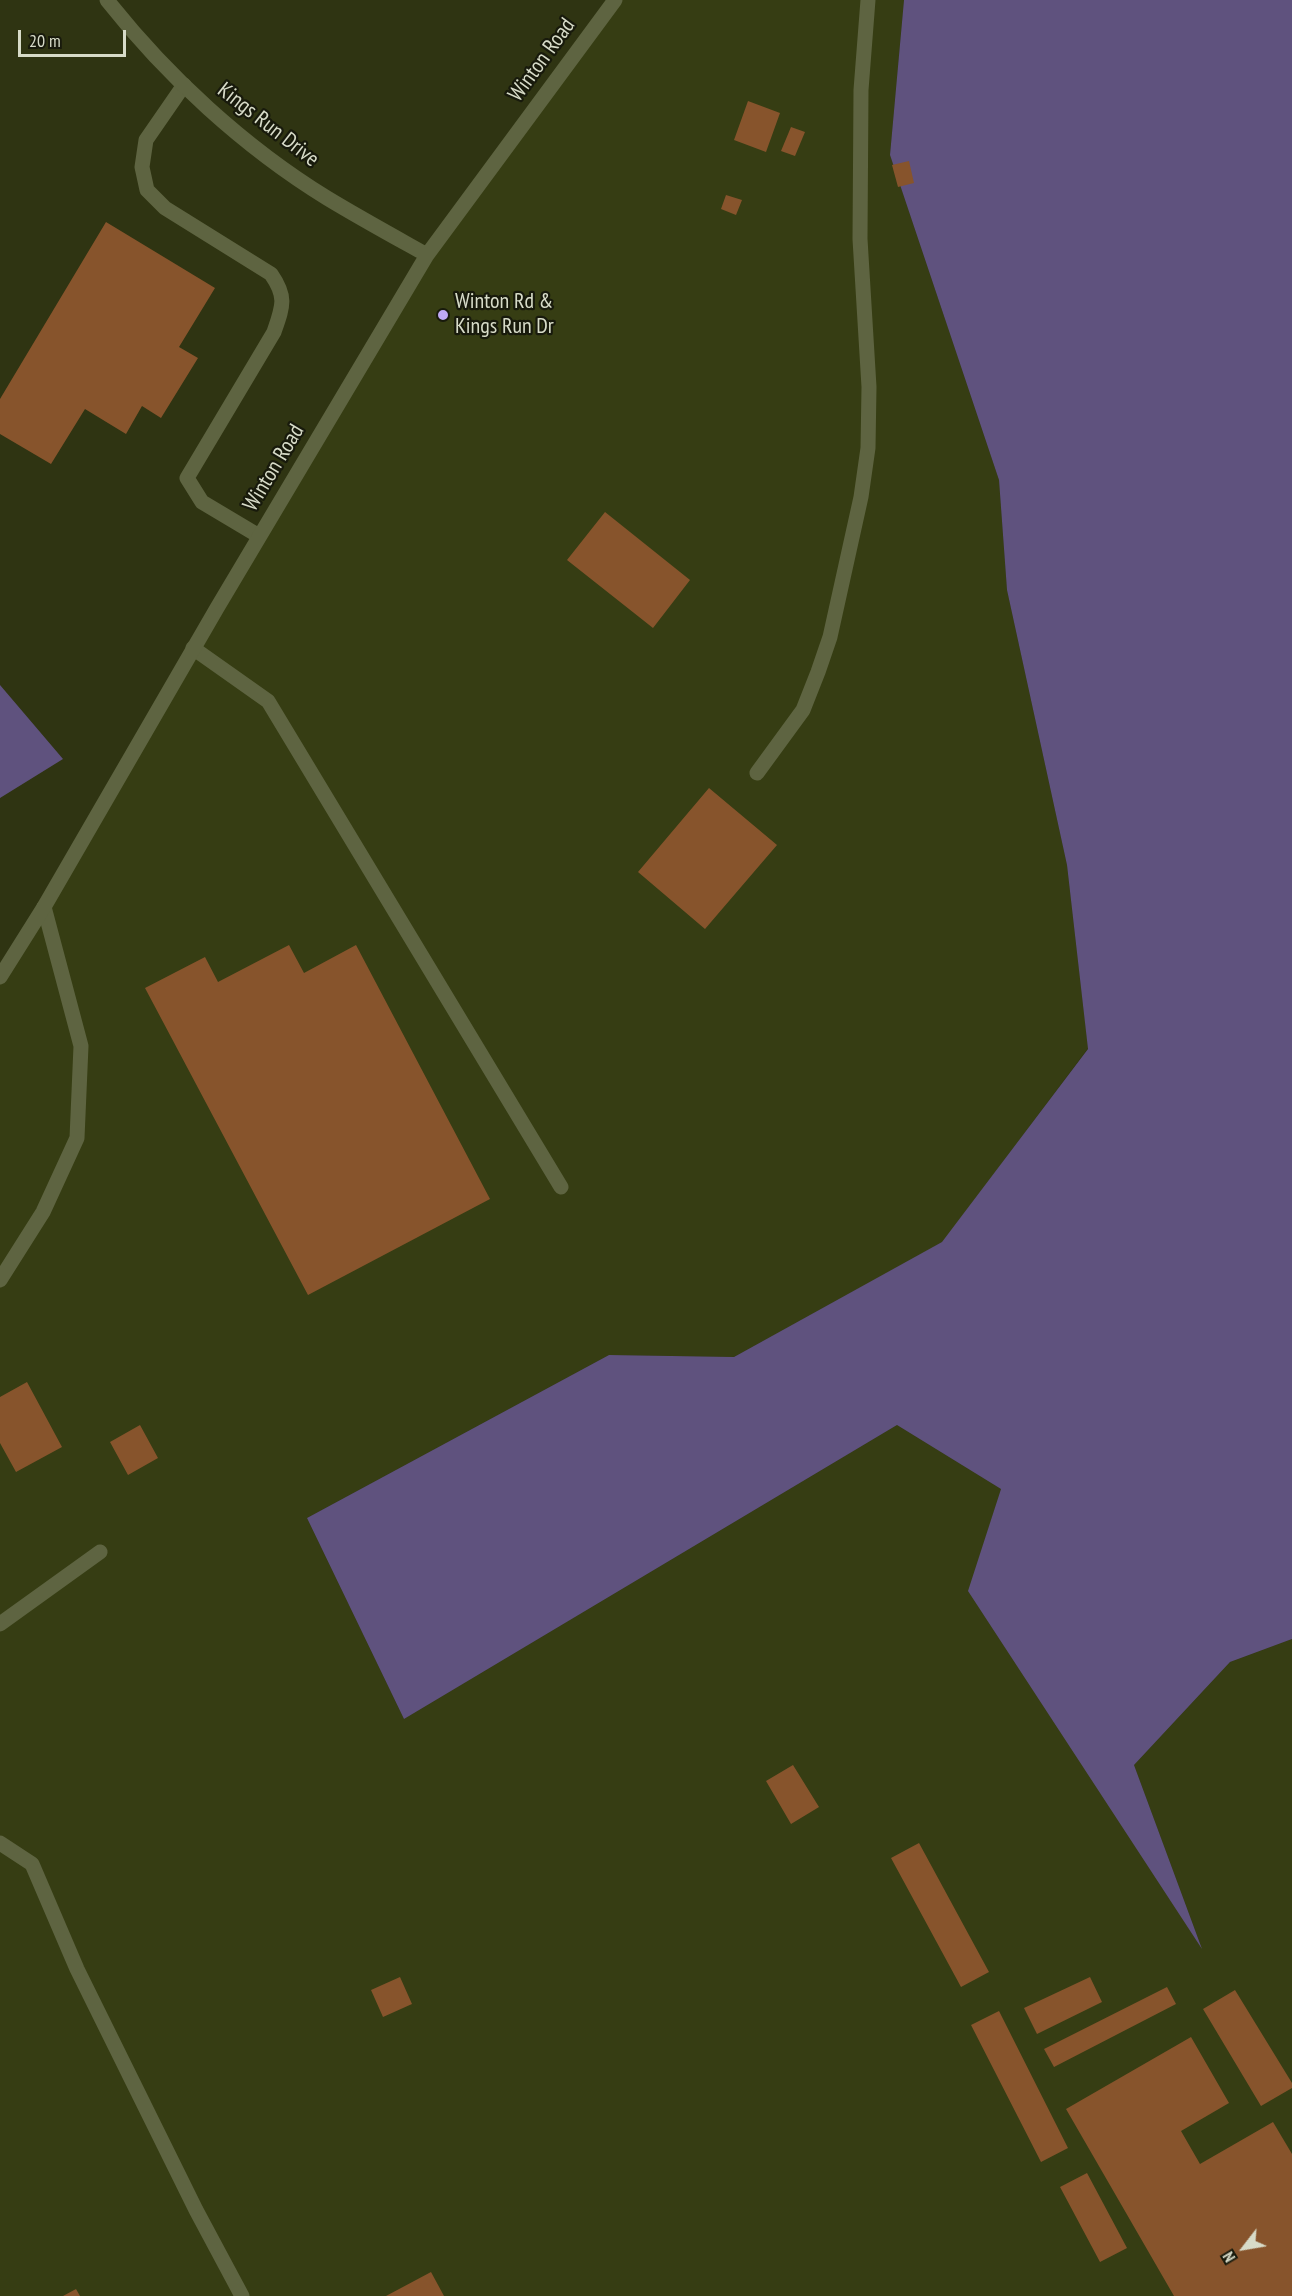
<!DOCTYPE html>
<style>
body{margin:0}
#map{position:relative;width:1292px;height:2296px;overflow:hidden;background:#2f3412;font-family:"PT Sans Narrow",sans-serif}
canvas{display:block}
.north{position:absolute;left:1214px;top:2218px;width:60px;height:60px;-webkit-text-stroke:4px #181a0c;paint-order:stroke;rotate:239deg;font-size:16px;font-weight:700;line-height:24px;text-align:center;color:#d7dbc8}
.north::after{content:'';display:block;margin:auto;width:21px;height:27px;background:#d7dbc8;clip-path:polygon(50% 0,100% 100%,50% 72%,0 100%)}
.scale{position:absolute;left:18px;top:30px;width:108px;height:27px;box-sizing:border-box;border:3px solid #d7dbc8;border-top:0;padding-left:8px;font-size:18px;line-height:21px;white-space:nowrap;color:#d7dbc8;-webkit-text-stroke:4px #181a0c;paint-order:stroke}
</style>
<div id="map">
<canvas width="1292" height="2296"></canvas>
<div class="north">N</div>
<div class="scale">20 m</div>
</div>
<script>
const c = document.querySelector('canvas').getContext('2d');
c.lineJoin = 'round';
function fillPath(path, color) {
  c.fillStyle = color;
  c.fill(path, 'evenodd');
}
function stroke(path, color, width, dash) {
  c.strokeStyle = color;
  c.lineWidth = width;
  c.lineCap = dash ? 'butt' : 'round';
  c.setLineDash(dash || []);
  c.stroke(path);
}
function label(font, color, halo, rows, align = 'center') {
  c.font = font + ' "PT Sans Narrow",sans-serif';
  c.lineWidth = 4.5;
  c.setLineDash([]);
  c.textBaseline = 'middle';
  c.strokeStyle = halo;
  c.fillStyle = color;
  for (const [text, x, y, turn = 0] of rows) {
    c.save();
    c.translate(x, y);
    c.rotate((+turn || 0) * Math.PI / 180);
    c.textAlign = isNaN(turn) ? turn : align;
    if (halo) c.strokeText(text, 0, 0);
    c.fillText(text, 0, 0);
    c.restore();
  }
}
fillPath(new Path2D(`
 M615,0H904L890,155L999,480L1007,590L1067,865L1088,1048L943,1242L734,1357L609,1355L307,1518L404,1719L897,1425L1001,1489L969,1591L1201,1946L1134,1765L1230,1662L1292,1639V2296H0V977L427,255Z`), '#363d13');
fillPath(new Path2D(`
 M904,0H1292V1639L1230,1662L1134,1765L1202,1949L968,1591L1001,1489L897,1425L404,1719L307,1518L609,1355L734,1357L942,1242L1088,1049L1067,865L1007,590L999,480L890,155Z
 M0,685L63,759L0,798Z`), '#5f527e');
fillPath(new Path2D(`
 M748,101L780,113L766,152L734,140Z
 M791,127L805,132L795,156L781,151Z
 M909,161L914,183L898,187L892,165Z
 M726,195L742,200L736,215L721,209Z
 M106,222L215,288L179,347L198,358L161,418L142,406L126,434L85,409L51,464L0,434V399Z
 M605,512L690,580L653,628L567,560Z
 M709,788L777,845L705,929L638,872Z
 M289,945L304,973L356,945L490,1199L308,1295L145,988L205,957L218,982Z
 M27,1382L62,1447L16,1472L0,1443V1397Z
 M140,1425L158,1458L128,1475L110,1442Z
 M793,1765L819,1807L791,1824L766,1781Z
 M919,1843L989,1972L961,1987L891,1858Z
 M400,1977L412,2004L383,2017L371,1990Z
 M1090,1977L1102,2002L1037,2034L1024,2008Z
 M1167,1987L1176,2004L1054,2067L1044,2049Z
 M1235,1990L1292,2083V2088L1261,2106L1203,2009Z
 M999,2011L1068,2148L1041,2162L971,2025Z
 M1191,2037L1229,2103L1181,2131L1200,2164L1273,2122L1292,2154V2296H1174L1066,2109Z
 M1087,2173L1127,2248L1100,2262L1060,2187Z
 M431,2272L444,2296H386Z
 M76,2289L80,2296H63Z`), '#87542c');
stroke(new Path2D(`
 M184,85L146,140L142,167L147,190L165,208L271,274C287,297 283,306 274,332L187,478L202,502L259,536
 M193,648L268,701L561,1187
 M757,773L803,710L818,672L830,637L861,497L868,448L869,387L860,239L861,90L868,0
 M0,1280L43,1212L77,1138L81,1046L44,907
 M0,1624L100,1552
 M0,1843L32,1864L77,1969L196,2210L242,2296`), '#5e6441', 15);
stroke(new Path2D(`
 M107,0C167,76 244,147 327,198C360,218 393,236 427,255
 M0,977L44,907L217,608L427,255L615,0`), '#5e6441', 15);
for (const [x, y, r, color] of [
 [443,315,6,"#bfa9f4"]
]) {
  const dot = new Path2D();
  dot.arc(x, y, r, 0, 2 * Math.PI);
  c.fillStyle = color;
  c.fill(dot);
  stroke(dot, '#181a0c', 2);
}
label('22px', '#d7dbc8', '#181a0c', [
 ["Winton Road",542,60,-54],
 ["Kings Run Drive",268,125,38],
 ["Winton Road",274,468,-59]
]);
label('22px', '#d7dbc8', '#181a0c', [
 ["Winton Rd &",455,302],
 ["Kings Run Dr",455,327]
], 'left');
</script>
